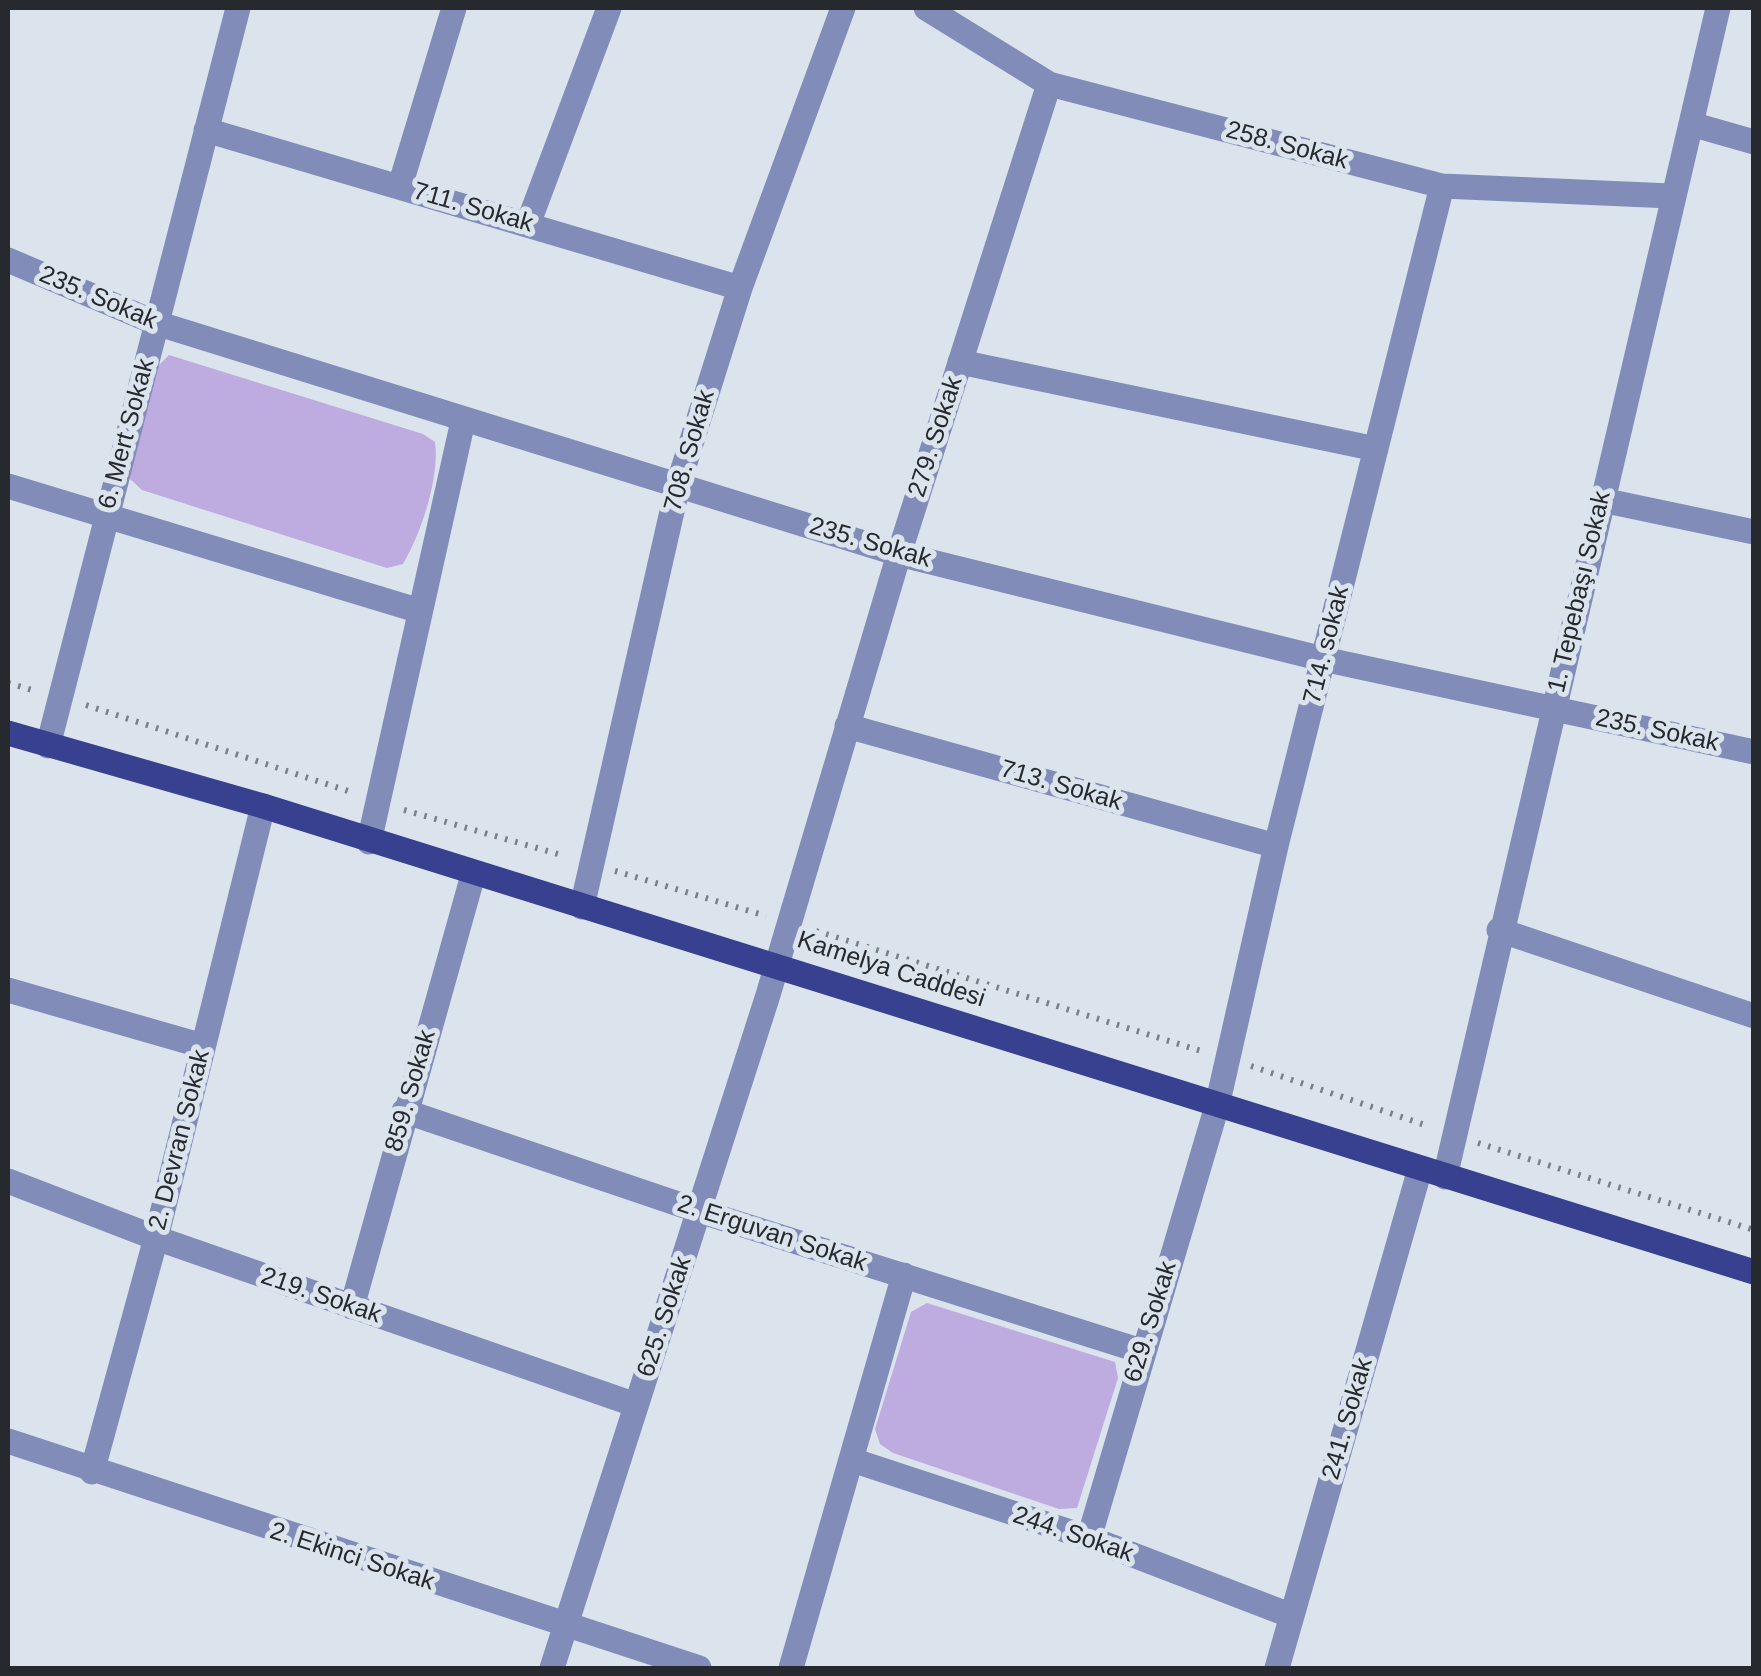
<!DOCTYPE html>
<meta charset="utf-8">
<style>
body{margin:0}
#map{position:relative;width:1761px;height:1676px;overflow:hidden;background:#dbe4ed;font-family:Arial,sans-serif}
canvas{display:block}
.frame{position:absolute;inset:0;border:10px solid #26292d;pointer-events:none}
</style>
<div id="map">
<canvas width="1761" height="1676"></canvas>
<div class="frame"></div>
</div>
<script>
const c = document.querySelector('canvas').getContext('2d');
c.lineJoin = 'round';
function fillPath(path, color) {
  c.fillStyle = color;
  c.fill(path, 'evenodd');
}
function stroke(path, color, width, dash) {
  c.strokeStyle = color;
  c.lineWidth = width;
  c.lineCap = dash ? 'butt' : 'round';
  c.setLineDash(dash || []);
  c.stroke(path);
}
function label(font, color, halo, rows, align = 'center') {
  c.font = font + ' Arial,sans-serif';
  c.lineWidth = 10;
  c.setLineDash([]);
  c.textBaseline = 'middle';
  c.strokeStyle = halo;
  c.fillStyle = color;
  for (const [text, x, y, turn = 0] of rows) {
    c.save();
    c.translate(x, y);
    c.rotate((+turn || 0) * Math.PI / 180);
    c.textAlign = isNaN(turn) ? turn : align;
    if (halo) c.strokeText(text, 0, 0);
    c.fillText(text, 0, 0);
    c.restore();
  }
}
fillPath(new Path2D(`
 M169,355L423,434L435,442C440,477 421,534 403,564L387,568L142,490L129,478L155,369Z
 M927,1303L1115,1362L1118,1378L1077,1508L1059,1509L893,1453L880,1444L875,1429L911,1312Z`), '#beabdf');
stroke(new Path2D(`
 M8,683L35,691
 M86,705L354,793
 M404,810L565,856
 M615,871L766,916
 M816,931L1201,1051
 M1251,1066L1428,1126
 M1478,1143L1754,1230`), '#7a8087', 6, [2.5, 8]);
stroke(new Path2D(`
 M926,8L1049,84L1442,186L1671,196
 M1691,124L1754,142
 M206,130L740,288
 M400,186L454,8
 M528,224L609,8
 M8,260L156,323L899,554L1323,659L1754,752
 M960,362L1376,449
 M8,486L420,611
 M1602,500L1754,532
 M847,726L1276,846
 M48,746L238,8
 M369,842L463,421
 M582,907L678,485L740,288L843,8
 M1499,930L1754,1016
 M8,990L203,1046
 M404,1111L699,1211L1141,1351
 M1445,1177L1718,8
 M8,1181L156,1238L636,1405
 M352,1307L473,875
 M8,1441L699,1668
 M852,1460L1089,1538L1292,1616
 M92,1472L156,1238L263,806
 M1089,1538L1217,1106L1276,846L1442,186
 M552,1668L768,995L899,554L1049,84
 M791,1668L904,1275
 M1277,1668L1420,1169`), '#828cb9', 25);
stroke(new Path2D(`
 M8,733L263,806L1754,1272`), '#38418f', 25);
label('25px', '#26292d', '#dbe4ed', [
 ["258. Sokak",1287,146,15],
 ["711. Sokak",473,208,16],
 ["235. Sokak",98,298,23],
 ["6. Mert Sokak",127,434,-75],
 ["279. Sokak",936,437,-72],
 ["708. Sokak",690,451,-74],
 ["235. Sokak",870,543,16],
 ["1. Tepebaşı Sokak",1580,592,-77],
 ["714. sokak",1327,645,-76],
 ["235. Sokak",1657,731,12],
 ["713. Sokak",1061,786,16],
 ["Kamelya Caddesi",891,970,18],
 ["859. Sokak",411,1091,-74],
 ["2. Devran Sokak",180,1140,-76],
 ["2. Erguvan Sokak",772,1234,18],
 ["219. Sokak",321,1296,19],
 ["625. Sokak",665,1317,-72],
 ["629. Sokak",1151,1322,-73],
 ["241. Sokak",1348,1419,-74],
 ["244. Sokak",1073,1535,19],
 ["2. Ekinci Sokak",352,1557,18]
]);
</script>
